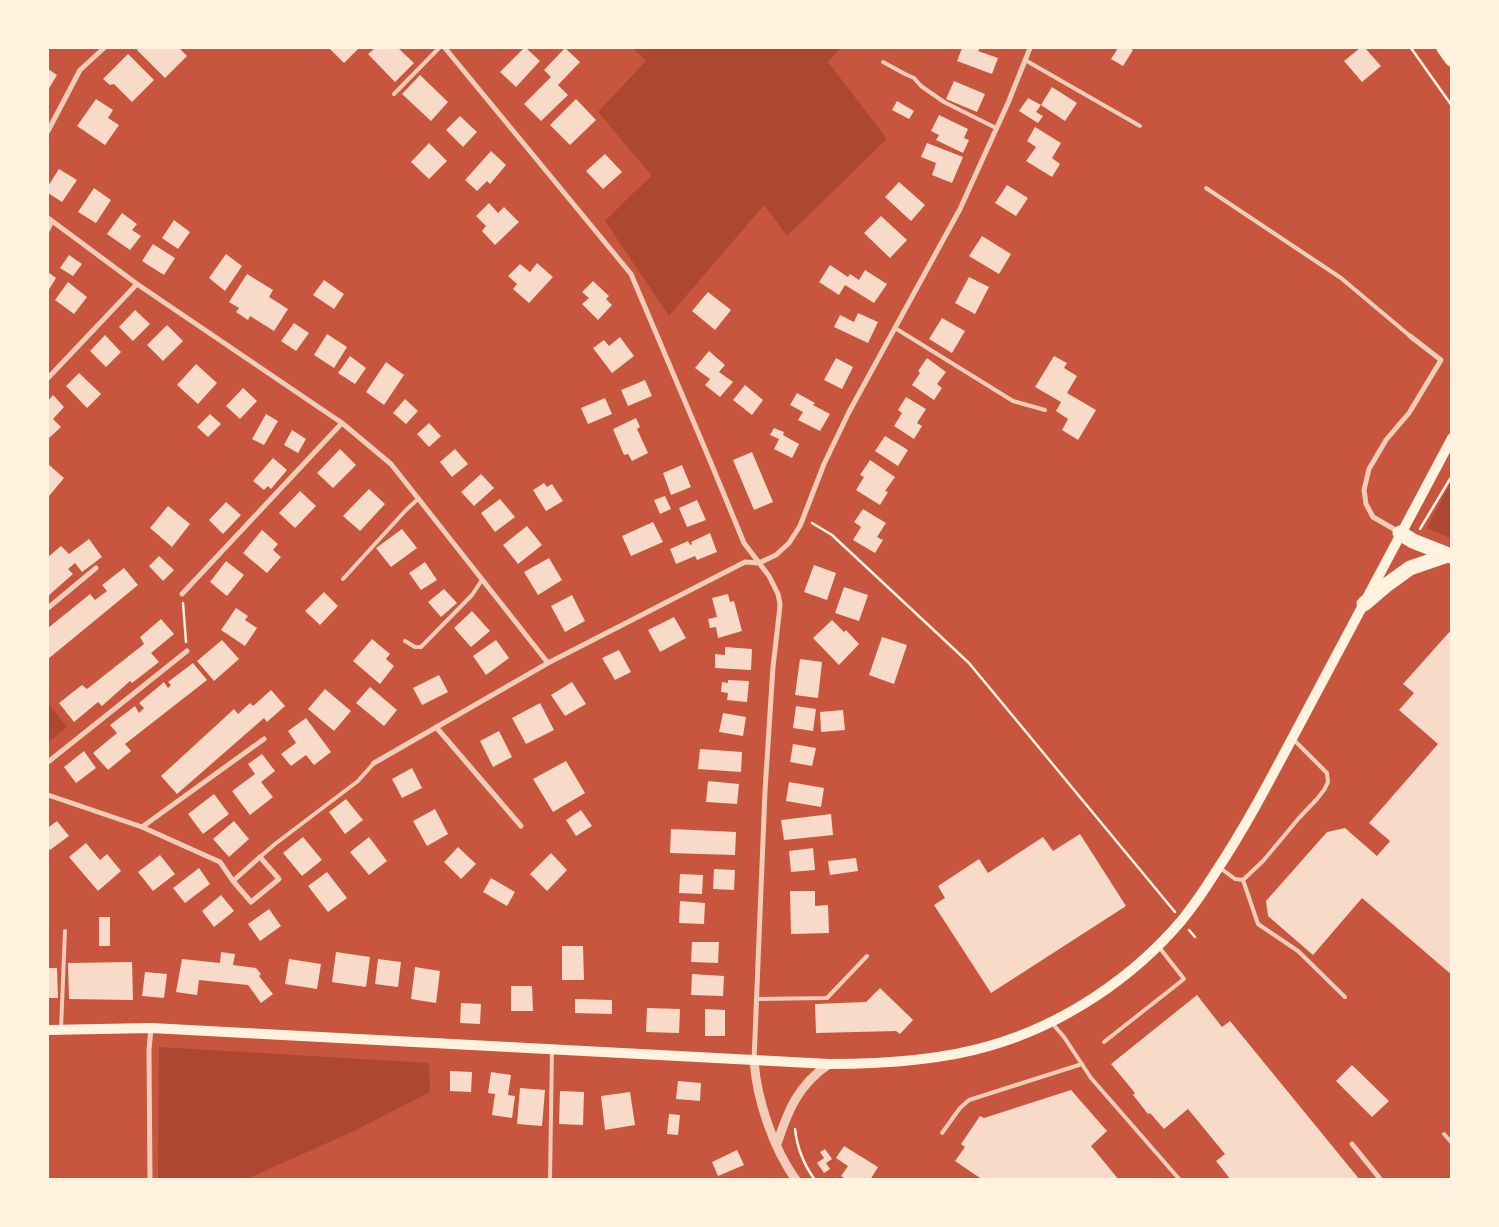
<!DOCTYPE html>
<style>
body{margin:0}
#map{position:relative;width:1499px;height:1227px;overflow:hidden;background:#c8553d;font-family:"Open Sans",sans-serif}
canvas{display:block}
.frame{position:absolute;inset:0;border:49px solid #fff3e0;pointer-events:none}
</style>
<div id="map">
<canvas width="1499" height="1227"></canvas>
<div class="frame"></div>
</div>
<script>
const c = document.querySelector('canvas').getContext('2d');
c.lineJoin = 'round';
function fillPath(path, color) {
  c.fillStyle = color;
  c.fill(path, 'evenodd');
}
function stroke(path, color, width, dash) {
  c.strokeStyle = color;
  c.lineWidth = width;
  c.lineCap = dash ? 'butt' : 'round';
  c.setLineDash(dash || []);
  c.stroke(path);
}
fillPath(new Path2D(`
 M633,48H840L828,62L887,139L787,236L764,205L669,316L605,221L632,194L652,176L598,112L646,61Z
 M1451,482V538L1427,528Z
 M48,703L67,727L48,742Z
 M159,1047L429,1063L430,1092L356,1130L247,1179H158Z`), '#ae4732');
fillPath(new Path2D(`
 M139,48H179L187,56L165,78L137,50Z
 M329,48H359L344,63Z
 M375,48H398L414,63L395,82L368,54Z
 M524,48H526L540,61L516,87L500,72Z
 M565,48L580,62L558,85L568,95L541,121L524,104L551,77L544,70Z
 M962,48H980L978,51L998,58L992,74L957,61Z
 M1118,48H1129L1133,50L1123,66L1111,59Z
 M1360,48H1365L1381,66L1362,82L1344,61Z
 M128,54L154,80L132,102L114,84L110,85L103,79Z
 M48,69L57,75L48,90Z
 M420,75L448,102L431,121L402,94Z
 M954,81L985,94L977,112L946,99Z
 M1052,87L1077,103L1065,121L1041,105L1036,112L1043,116L1038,123L1019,111L1028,98L1041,105Z
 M96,99L113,110L108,118L119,125L105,145L77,126Z
 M576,99L596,120L570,145L550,125Z
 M897,101L914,111L909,119L892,110Z
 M939,115L968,129L964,138L969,140L963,153L936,140L939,135L931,131Z
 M460,116L477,132L463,147L446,130Z
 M1035,127L1061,143L1052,158L1060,164L1052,177L1026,161L1036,147L1027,141Z
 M429,143L447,161L429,179L411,162Z
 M927,143L963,157L952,183L932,175L936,163L921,157Z
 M491,151L506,165L490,184L487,181L477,191L465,180Z
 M605,154L622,172L603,189L586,171Z
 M59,169L77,180L62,202L48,193V186Z
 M899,182L925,205L911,221L885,197Z
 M1007,185L1028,198L1016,216L995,203Z
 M94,188L111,200L96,223L78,212Z
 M489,203L498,213L504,207L519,222L495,245L482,231L486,226L476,216Z
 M122,213L137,224L132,230L141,236L130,250L107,234Z
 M881,216L907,240L890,258L864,233Z
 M174,220L190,232L178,249L162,238Z
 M982,236L1011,254L999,274L969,256Z
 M153,244L175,258L164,275L142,261Z
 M226,254L242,266L225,291L209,278Z
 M69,255L82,264L73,276L60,268Z
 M537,263L553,277L529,303L513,289L517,284L508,276L520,264L530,272Z
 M830,265L848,277L850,274L859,280L865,270L887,284L874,303L845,285L839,295L819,282Z
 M48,272L56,278L48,291Z
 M247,274L273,290L269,297L288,309L274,331L250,316L248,320L236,312L239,308L229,302Z
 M969,277L989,287L975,314L955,303Z
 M324,280L344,294L334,309L313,295Z
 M593,281L609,296L606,299L612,305L598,320L582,304L589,298L582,292Z
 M68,282L87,297L74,314L55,300Z
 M708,292L731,310L715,330L692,311Z
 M135,310L150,324L133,341L119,327Z
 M858,313L878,322L868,343L834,327L840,315L854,322Z
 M942,318L965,331L952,353L929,339Z
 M294,323L309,333L296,351L281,341Z
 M167,325L183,341L163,361L147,345Z
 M327,334L347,347L334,368L314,355Z
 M105,335L121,352L106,367L90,351Z
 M620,337L634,356L612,373L593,348L604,340L609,346Z
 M709,351L725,365L719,372L733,382L720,397L705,385L710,379L695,368Z
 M350,356L366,368L355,384L338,373Z
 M1054,356L1067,363L1064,368L1077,376L1067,393L1096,410L1078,440L1062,430L1068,419L1056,411L1061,402L1035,387Z
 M836,358L853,367L842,389L824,380Z
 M927,358L946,372L937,384L942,388L934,400L912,385L920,373L918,371Z
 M386,362L404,375L384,405L366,392Z
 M196,364L217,383L198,404L177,385Z
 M79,373L101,394L87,408L66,386Z
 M645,380L652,396L628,406L621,390Z
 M745,385L763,400L752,415L733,400Z
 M243,388L257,401L240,419L226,406Z
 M797,393L815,403L813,405L830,414L820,431L798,420L803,412L790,405Z
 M53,395L64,407L53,419L61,427L49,438L48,437V401Z
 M906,397L926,409L917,423L922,426L914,439L894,426L902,413L898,410Z
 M605,398L612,414L588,424L581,408Z
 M405,399L418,411L406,424L393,413Z
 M210,414L221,424L208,437L197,427Z
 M266,414L278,421L264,445L252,439Z
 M636,418L640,427L637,429L648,453L632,461L628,454L624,455L613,429Z
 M429,423L441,436L429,447L417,434Z
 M774,428L784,432L783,435L799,444L792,458L774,449L779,439L770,435Z
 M292,430L306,439L298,453L284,445Z
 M885,436L908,450L898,466L875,451Z
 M340,449L356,465L333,488L317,473Z
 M455,449L468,464L452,477L440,462Z
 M752,452L773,502L754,510L733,460Z
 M273,458L287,470L271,489L268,486L264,490L253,481Z
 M870,460L895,477L885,491L888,492L880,505L856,490L864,477L860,475Z
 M48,464L64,478L49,496L48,495Z
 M682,465L691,487L671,495L663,473Z
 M481,474L494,488L474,506L461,492Z
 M544,483L547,487L552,484L563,501L546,511L533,490Z
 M369,489L385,504L360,531L343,516Z
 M300,491L316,506L295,528L279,513Z
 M665,496L671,509L660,514L654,500Z
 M500,499L515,517L495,532L481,513Z
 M697,500L706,520L687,527L679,508Z
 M226,502L241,515L223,534L209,520Z
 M168,506L190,524L172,547L150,528Z
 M863,509L886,523L877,537L883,540L875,553L853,540L861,527L854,522Z
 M653,522L663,542L631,556L622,536Z
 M527,526L542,545L518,564L503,545Z
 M402,529L417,548L391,567L376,548Z
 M262,530L278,544L273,550L281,557L267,573L243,553Z
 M710,533L717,552L697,560L695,556L676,564L670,549L688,541L690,545L692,544L691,542Z
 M89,539L102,557L82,572L75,563L68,569L73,574L48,596V557L61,546L69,554Z
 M159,556L174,570L163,581L149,566Z
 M549,558L562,580L538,595L524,572Z
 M226,561L244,575L227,596L210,582Z
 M425,562L437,580L421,590L409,573Z
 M814,565L836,573L827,600L804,592Z
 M124,568L138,585L48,659V628L90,594L95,600L107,591L102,585Z
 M844,587L868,595L859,621L835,613Z
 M444,589L457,603L441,617L428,602Z
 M324,592L338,606L320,625L305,611Z
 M728,594L730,602L734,601L742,631L718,638L716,627L710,628L708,619L717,617L712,598Z
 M572,595L585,621L565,632L551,606Z
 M236,608L248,616L245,620L257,628L245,646L221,630Z
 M472,611L490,631L471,647L454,628Z
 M674,617L686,638L660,652L648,630Z
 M161,619L174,634L151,653L159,662L132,683L130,681L102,706L98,702L74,722L59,703L82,685L87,689L144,644L140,637Z
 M832,620L844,632L846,630L859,644L839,665L813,638Z
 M1452,629V975L1362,898L1313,955L1268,916L1266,901L1327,832L1345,828L1377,856L1390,841L1369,823L1438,744L1399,710L1414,693L1403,684Z
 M882,637L907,645L894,684L869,675Z
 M372,639L390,654L386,659L394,666L380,684L353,661Z
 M222,640L239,659L214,681L197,661Z
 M496,640L509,658L486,675L473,656Z
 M725,647L752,649L751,670L715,668V654L725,655Z
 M619,650L631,672L615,680L602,658Z
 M800,659L822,662L818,698L795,695Z
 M193,663L207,680L125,744L131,751L108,770L93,753L117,733L110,725L135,706L139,713L144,708L139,703L164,682L168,688L171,685L168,682Z
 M439,675L448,692L422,705L413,688Z
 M728,680L749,681L747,702L727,700L728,693L721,692L722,682L728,683Z
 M572,682L586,704L565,716L551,695Z
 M370,687L397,710L384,726L356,703Z
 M325,689L351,711L334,731L308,709Z
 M271,690L285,706L267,722L264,718L177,794L161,776L234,709L238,714L250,703L253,706Z
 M540,703L554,730L526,744L512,718Z
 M796,706L816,709L813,731L793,728Z
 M843,710L845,730L821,732L820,712Z
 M723,713L746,717L743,736L719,732Z
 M306,718L331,752L314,765L306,755L291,766L281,754L296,743L288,731Z
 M499,731L512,757L493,767L480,741Z
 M793,744L816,748L812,766L790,762Z
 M700,749L742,752L741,772L698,769Z
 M84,751L96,768L76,783L64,767Z
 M262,754L275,771L261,782L273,797L250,815L232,791L255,774L248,764Z
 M566,761L585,793L553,812L533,779Z
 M412,768L422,788L402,798L392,779Z
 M708,781L739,784L737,804L706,802Z
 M789,782L824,788L821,807L786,801Z
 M214,794L229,814L203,834L188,814Z
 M346,799L363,820L345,834L329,812Z
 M435,809L448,834L427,846L413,821Z
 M581,810L592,826L576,836L566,820Z
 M831,814L833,835L784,840L781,820Z
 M57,821L69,836L50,850L48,847V824L49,827Z
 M234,821L249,839L229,857L213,839Z
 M671,829L736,832L735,855L670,853Z
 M1080,834L1126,906L991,993L934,905L945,898L938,886L979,859L988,873L1043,837L1053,851Z
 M303,837L322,860L302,876L283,853Z
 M369,837L387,861L369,875L350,852Z
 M86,843L100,860L107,854L121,871L98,891L69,857Z
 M458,847L476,864L461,879L444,862Z
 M813,848L815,870L791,872L789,851Z
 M551,853L567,870L547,891L530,874Z
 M160,855L175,874L153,891L138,872Z
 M856,858L858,871L830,875L828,861Z
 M199,868L210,884L185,903L173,888Z
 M714,869L735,870L734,890L713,889Z
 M327,872L347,898L328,912L308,886Z
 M680,874L703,875L702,894L679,893Z
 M491,878L515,892L507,906L483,892Z
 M790,891H815V906L828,905L829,933L791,934Z
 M221,895L234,911L214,927L202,911Z
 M680,901L705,903L704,924L679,923Z
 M269,909L281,926L260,941L248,924Z
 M99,917H110V946H99Z
 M692,942H719L718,963L691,962Z
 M562,946H583L584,980H562Z
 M221,952L235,954L233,965L256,968L261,974L259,976L273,994L261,1003L248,985L199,980L197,995L176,992L182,959L220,963Z
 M336,952L370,957L366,987L332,982Z
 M289,959L321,964L317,989L285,984Z
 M378,959L401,962L398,987L375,984Z
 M132,962L133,1000L69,999L68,963Z
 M415,967L440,971L436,1003L411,999Z
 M48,968H57L58,998H48Z
 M145,972L167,974L164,998L142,996Z
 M692,974L724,976L723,996L691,995Z
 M511,986H532L533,1011H511Z
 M880,988L913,1020L900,1034L896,1031L816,1033L815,1004L866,1002Z
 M1197,995L1222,1027L1230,1021L1360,1180H1231L1216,1161L1225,1154L1188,1109L1164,1129L1150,1113L1148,1114L1133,1095L1135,1093L1111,1064Z
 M575,999L612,1000V1014L575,1013Z
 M461,1003L481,1004L480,1024L460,1023Z
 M647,1008L680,1009L679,1033L646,1032Z
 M705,1009L725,1010V1036H705Z
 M1352,1065L1389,1101L1372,1117L1336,1081Z
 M450,1071L472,1072L471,1092L450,1091Z
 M491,1072L511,1075L508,1095L515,1096L512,1118L492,1115L495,1094L488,1093Z
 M678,1081L701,1083L700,1101L676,1099Z
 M520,1088L545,1090L542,1126L517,1124Z
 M1071,1090L1107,1131L1091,1146L1119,1180H983L955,1161L965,1147L961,1144L980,1116L984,1118Z
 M560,1091L584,1092L583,1125L559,1124Z
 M630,1092L635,1125L605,1130L601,1096Z
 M669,1114L680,1115L678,1135L667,1134Z
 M844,1146L878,1167L870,1180H847L841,1176L848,1166L836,1158Z
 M825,1149L832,1159L826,1163L830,1169L824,1173L817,1163L824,1158L820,1152Z
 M737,1150L744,1165L718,1176L712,1162Z`), '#f7dbc8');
stroke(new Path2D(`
 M1411,48L1452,106
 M812,523L832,535L969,663L1175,912
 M1420,529L1450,479L1452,480
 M183,603L186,642
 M1189,930L1195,937
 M795,1129C797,1147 804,1165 815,1180`), '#fff3e0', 2.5);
stroke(new Path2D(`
 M1025,60L1140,126
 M883,62L905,74L914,78L921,86L944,102L996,128
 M394,94L439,48
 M1206,188L1341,278L1410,336
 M48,230L52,222
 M895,328L1013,401L1045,410
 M343,579L406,510L418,499
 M405,641L415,647H421L472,595L482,580
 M260,857L275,844L358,781L374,763
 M1219,867L1235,879L1243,880L1263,861L1299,818L1317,799L1324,790L1328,782L1327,773L1293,739
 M1243,880L1258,924L1298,951L1345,997
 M757,999L827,998L867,956
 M1052,1023L1064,1037L1091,1078L1180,1180
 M61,1029L65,931
 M1104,1042L1184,979L1159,947
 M942,1133L960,1108L969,1100L1082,1064
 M1444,1134L1452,1143
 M550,1180L552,1049`), '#f1ccb7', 4);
stroke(new Path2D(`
 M445,48L631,274L711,463L744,543L769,576L778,594L780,604L779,615L773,667L765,791L754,1061
 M48,131L80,70L104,48
 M48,218L137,284L342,423L391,464L548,663
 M48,378L137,284
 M1399,532L1373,517L1366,504L1364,490L1369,469L1386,440L1409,413L1441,360L1410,336
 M182,594L342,423
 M48,608L96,568
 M436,727L521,826
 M48,762L187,651
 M374,763L548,663L745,562L759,563L776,555L789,543L800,526L824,464L849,412L960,209L1008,103L1030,48
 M48,795L142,827L220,862L233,881L251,902L279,879L260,857L233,881
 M142,827L264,739
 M1352,1144L1381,1180
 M150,1180L149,1050L151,1028`), '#f1ccb7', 5);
stroke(new Path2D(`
 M754,1061C757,1100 773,1148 796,1180
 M777,1144C788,1110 798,1085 829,1064`), '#f1ccb7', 9);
stroke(new Path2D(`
 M48,1030L151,1028L829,1064C882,1064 938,1061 989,1046C1063,1025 1133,978 1182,920C1194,905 1205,889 1215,873C1245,828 1270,780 1295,733C1348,635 1399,536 1452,438`), '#fff3e0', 10);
stroke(new Path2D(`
 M1444,48L1452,59
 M1400,533L1413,541L1451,556
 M1364,604L1385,586L1410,568L1448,555`), '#fff3e0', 15);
</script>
